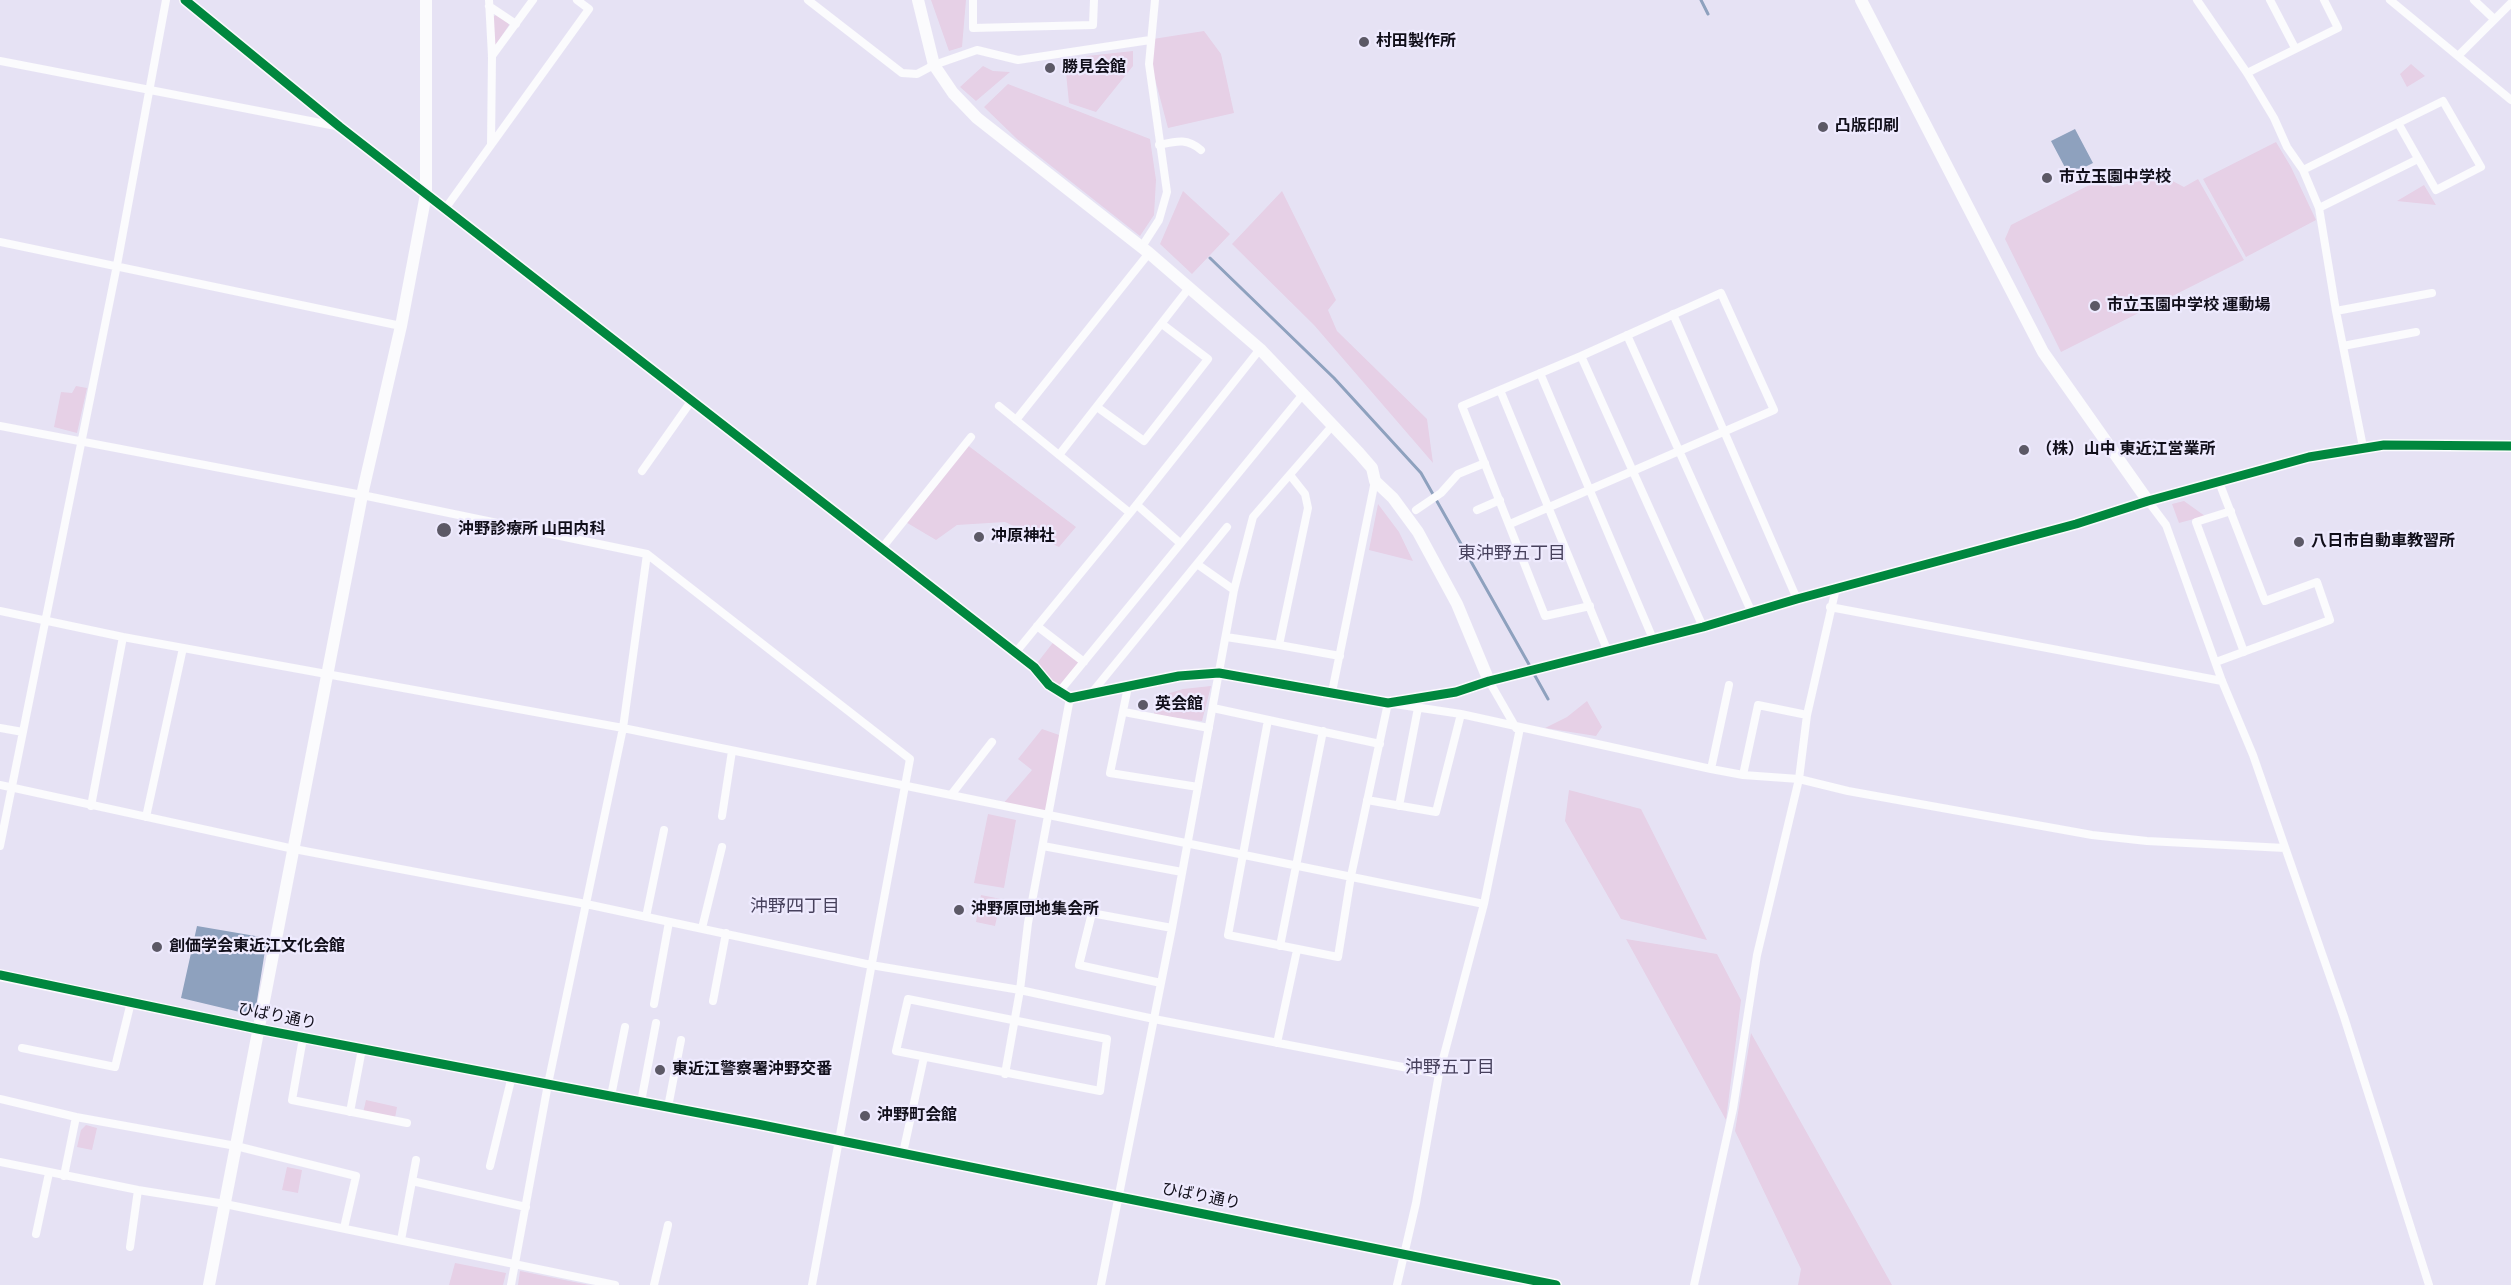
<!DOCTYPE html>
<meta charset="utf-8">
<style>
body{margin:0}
canvas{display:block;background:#e6e2f4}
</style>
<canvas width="2511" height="1285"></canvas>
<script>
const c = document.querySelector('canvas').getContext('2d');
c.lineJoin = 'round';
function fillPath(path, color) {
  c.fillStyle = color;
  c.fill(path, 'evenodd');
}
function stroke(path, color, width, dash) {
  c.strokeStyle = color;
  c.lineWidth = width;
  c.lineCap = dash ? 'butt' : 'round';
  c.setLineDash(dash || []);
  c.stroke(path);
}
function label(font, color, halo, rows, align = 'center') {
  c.font = font + ' "Titillium Web","Noto Sans JP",sans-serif';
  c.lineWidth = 4.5;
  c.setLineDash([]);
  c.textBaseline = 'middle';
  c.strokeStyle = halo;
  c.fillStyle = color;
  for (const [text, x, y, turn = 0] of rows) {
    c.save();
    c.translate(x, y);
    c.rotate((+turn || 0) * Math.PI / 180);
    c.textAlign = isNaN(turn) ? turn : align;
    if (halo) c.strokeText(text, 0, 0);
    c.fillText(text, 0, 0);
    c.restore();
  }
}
fillPath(new Path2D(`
 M931,0H966L962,47L949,51Z
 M496,15L507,21L509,25L495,46L493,17Z
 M1204,31L1221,54L1234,113L1168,128L1151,64L1153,39Z
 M1133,51V66L1096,112L1069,103L1065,63L1080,60L1087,56Z
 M2411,64L2425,76L2407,87L2400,74Z
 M983,66L993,71L1010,72L976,101L960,87Z
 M1008,84L1150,139L1156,180L1154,215L1140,236L1017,139L984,107Z
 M2276,142L2291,167L2316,220L2246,257L2203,179Z
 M2163,176L2184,187L2198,179L2244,260L2061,352L2005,239L2011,225L2103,178L2113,187Z
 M2424,185L2436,205L2397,201Z
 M1183,191L1230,234L1192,274L1160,244Z
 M1282,191L1336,300L1328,310L1337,331L1427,419L1433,463L1314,325L1232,244Z
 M76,386L87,388L77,433L54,427L61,392L72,393Z
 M966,444L1076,527L1059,547L1005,522L957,525L936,540L904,521Z
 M2184,501L2205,516L2179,523L2172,504Z
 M1378,504L1399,532L1413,561L1369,550Z
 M1055,640L1084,662L1059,692L1034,667Z
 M1211,686L1202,721L1154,715L1157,697L1183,689Z
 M1587,701L1602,727L1596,736L1545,728L1567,717Z
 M1042,729L1062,736L1048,815L1002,805L1032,770L1018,759Z
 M1569,790L1641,809L1707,940L1621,919L1565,821Z
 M988,814L1016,820L1004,888L974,883Z
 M981,895L1001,899L995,926L976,922Z
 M1626,939L1717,954L1741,1000L1726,1120Z
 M1751,1033L1892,1285H1798L1801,1269L1735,1131Z
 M366,1100L397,1107L395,1118L363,1113Z
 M86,1125L97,1128L92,1150L77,1147L81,1130Z
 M287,1167L302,1170L298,1193L282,1190Z
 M455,1263L506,1273L503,1285H449Z
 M520,1271L589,1285H518Z`), '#e6d0e6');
fillPath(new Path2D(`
 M2075,129L2093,163L2069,175L2051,141Z
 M197,926L267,938L256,1007L244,1013L181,998Z`), '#8ea1be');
stroke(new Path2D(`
 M1701,0L1708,14
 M1210,258L1334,378L1421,473L1531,668
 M1534,674L1548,699`), '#8ea1be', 3);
stroke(new Path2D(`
 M808,0L902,73L917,74L934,65L977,50L1018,60L1150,40
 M973,0V28L1093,25L1094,0
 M2197,0L2247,73L2274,118L2287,147L2303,170L2319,208L2336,311L2363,447
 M2270,0L2295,48
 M2390,0L2511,100
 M2474,0L2493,18
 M489,6L516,24
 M492,56L533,0
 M2458,56L2511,3
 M0,61L336,126
 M2247,73L2338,28L2324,0
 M491,145L589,9L577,0
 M1159,145C1177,141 1187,138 1201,150
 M2303,170L2443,101L2481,167L2436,190L2398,123
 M2319,208L2418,159
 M445,209L491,145L492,56L489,0
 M0,242L401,326
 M1141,248L1159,220L1167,192L1149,64L1155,0
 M2336,311L2432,293
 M1673,314L1797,599
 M1627,335L1752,613
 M2343,346L2416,332
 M1581,356L1703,627
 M1540,373L1653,639
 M1500,390L1608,652
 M999,406L1130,513L1260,349
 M1097,407L1144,441L1208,359L1162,324
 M1016,420L1149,253
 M0,426L362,495L647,554L910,759L812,1285
 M1059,455L1189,288
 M642,471L692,400
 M2148,501L2166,525L2222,681L2253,755L2344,1017L2429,1285
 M1137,505L1180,543
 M1416,510L1441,493L1458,474L1485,463
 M1477,510L1500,500
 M2231,511L2196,522L2244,652
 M1510,524L1774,410L1721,293L1581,356L1462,406L1545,616L1590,606
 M882,548L971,437
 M1197,564L1234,590
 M1830,607L2222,681
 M0,611L123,637L623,728L1484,904
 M1037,626L1084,662
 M1226,637L1279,645L1308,508L1305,494L1290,475
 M1279,645L1340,656
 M1016,652L1130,513
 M2216,662L2330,620L2317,582L2265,601L2219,482
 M1489,681L1516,728
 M1128,687L1110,773L1198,787
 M1059,692L1304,393
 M1332,692L1375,481
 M1090,695L1227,527
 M1070,698L1028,923L1020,990L1154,1019L1439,1074
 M1213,708L1380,744
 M1124,712L1209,728
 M1268,720L1228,935L1338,957L1351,876L1388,703L1461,714L1711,769L1743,775L1799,779L1848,791L2092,835L2147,841L2285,848
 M0,728L23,732
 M1711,769L1729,685
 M1743,775L1758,705L1807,715
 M0,785L294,849L586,904L871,965L1020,990L1005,1074
 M951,795L992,742
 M1367,800L1436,812L1461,714
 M91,806L123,637
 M1399,806L1418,708
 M722,816L732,751
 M146,817L183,648
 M0,846L117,265L166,0
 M1043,846L1182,872
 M1032,902L1172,928
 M1092,913L1079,965L1161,983
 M646,917L664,830
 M702,928L722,847
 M1280,946L1323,731
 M908,999L1107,1039L1100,1091L896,1051Z
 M713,1001L726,933
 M654,1004L669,922
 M303,1038L292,1100L407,1123
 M1277,1043L1297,950
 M22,1048L115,1067L131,1002
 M611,1096L625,1027
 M0,1099L76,1117L236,1146L356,1176L344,1228
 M641,1102L656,1023
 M668,1107L681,1040
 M350,1112L362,1049
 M903,1153L924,1057
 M0,1162L138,1190L225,1204L615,1285
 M490,1166L512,1076
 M64,1176L76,1117
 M412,1181L526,1207
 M36,1234L49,1173
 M401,1240L416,1160
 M130,1247L138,1190
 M511,1285L548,1084L623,728L647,554
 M654,1285L668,1225
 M1101,1285L1172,928L1234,590L1253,517L1332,426
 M1397,1285L1416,1203L1439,1074L1484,904L1520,728
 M1694,1285L1733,1109L1757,955L1799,779L1807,715L1836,588`), '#fbfbfd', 8);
stroke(new Path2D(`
 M185,0L340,127L1034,667L1049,685L1070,698L1179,676L1219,673L1388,703L1456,692L1489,681L1703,627L1797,599L2076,524L2148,501L2309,457L2384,445L2511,446
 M918,0L934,65L953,93L977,118L1149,253L1260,349L1359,453L1372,468L1375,481L1393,498L1418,532L1457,604L1489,681
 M1861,0L2043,352L2148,501
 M0,975L258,1029L757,1124L1556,1285
 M209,1285L362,495L401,326L426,194V0`), '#fbfbfd', 12);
stroke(new Path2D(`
 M185,0L340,127L1034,667L1049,685L1070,698L1179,676L1219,673L1388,703L1456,692L1489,681L1703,627L1797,599L2076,524L2148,501L2309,457L2384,445L2511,446
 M0,975L258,1029L757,1124L1556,1285`), '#00873e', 9);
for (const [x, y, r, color] of [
 [1364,42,6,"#5c5966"],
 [1050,68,6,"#5c5966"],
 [1823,127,6,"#5c5966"],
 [2047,178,6,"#5c5966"],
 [2095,306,6,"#5c5966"],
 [2024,450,6,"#5c5966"],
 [444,530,8,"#5c5966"],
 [979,537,6,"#5c5966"],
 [2299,542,6,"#5c5966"],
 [1143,705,6,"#5c5966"],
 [959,910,6,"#5c5966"],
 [157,947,6,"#5c5966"],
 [660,1070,6,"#5c5966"],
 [865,1116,6,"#5c5966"]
]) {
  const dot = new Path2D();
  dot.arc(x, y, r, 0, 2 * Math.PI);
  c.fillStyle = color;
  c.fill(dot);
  stroke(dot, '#eeeafe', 2);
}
label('bold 16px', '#110f1a', '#eeeafe', [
 ["村田製作所",1376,42],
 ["勝見会館",1062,68],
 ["凸版印刷",1835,127],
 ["市立玉園中学校",2059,178],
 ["市立玉園中学校 運動場",2107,306],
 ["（株）山中 東近江営業所",2036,450],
 ["沖野診療所 山田内科",458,530],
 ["冲原神社",991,537],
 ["八日市自動車教習所",2311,542],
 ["英会館",1155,705],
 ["沖野原団地集会所",971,910],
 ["創価学会東近江文化会館",169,947],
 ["東近江警察署沖野交番",672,1070],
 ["沖野町会館",877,1116]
], 'left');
label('16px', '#110f1a', '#eeeafe', [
 ["ひばり通り",277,1017,11],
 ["ひばり通り",1201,1197,11]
]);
label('18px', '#47415c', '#eeeafe', [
 ["東沖野五丁目",1512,555],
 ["沖野四丁目",795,908],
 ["沖野五丁目",1450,1069]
]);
</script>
